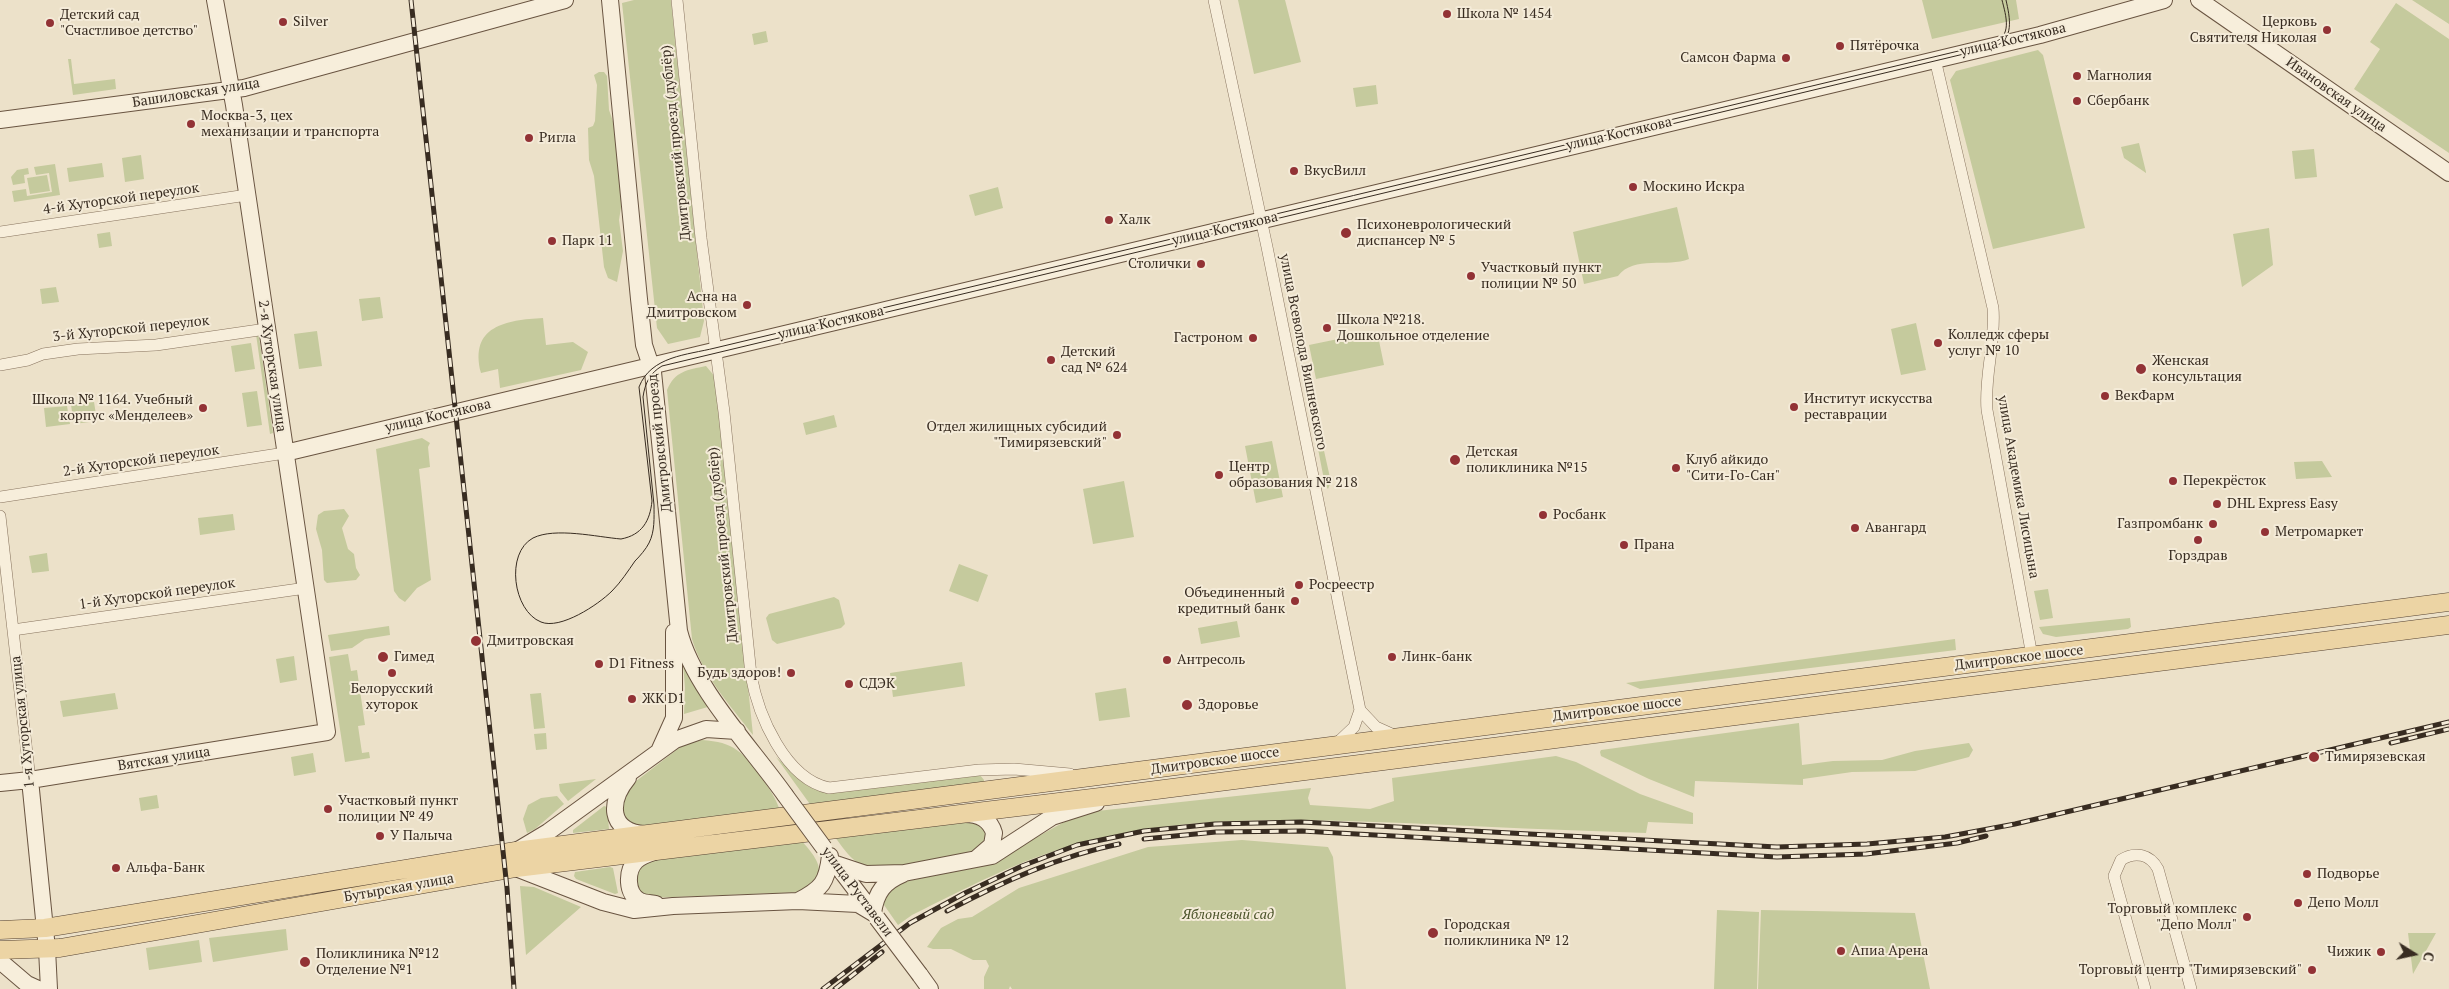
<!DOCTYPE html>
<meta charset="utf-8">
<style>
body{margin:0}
#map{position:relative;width:2449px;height:989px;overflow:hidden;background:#ece1c9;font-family:"PT Serif",serif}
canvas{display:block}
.north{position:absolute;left:2389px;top:929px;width:50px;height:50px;-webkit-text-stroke:4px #f4ebd8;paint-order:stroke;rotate:100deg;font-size:14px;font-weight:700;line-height:20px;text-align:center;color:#382c21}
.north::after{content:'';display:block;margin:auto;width:18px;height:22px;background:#382c21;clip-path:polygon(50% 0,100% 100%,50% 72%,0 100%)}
</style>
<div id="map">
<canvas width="2449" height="989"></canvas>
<div class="north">С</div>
</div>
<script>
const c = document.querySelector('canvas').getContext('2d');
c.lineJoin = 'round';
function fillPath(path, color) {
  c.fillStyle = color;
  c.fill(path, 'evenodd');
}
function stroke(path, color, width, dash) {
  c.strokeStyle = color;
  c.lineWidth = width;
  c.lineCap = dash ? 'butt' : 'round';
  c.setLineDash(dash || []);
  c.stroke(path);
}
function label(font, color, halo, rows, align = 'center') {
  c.font = font + ' "PT Serif",serif';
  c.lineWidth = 4;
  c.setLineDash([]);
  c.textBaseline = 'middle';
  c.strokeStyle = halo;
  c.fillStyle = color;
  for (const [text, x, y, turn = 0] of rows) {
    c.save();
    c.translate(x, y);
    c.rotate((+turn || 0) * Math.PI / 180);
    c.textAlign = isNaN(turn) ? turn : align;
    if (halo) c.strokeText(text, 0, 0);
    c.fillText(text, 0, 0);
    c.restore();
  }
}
fillPath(new Path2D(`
 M634,0H671L704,321L700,337L668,344L657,328L622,3Z
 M1238,0H1285L1301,62L1254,74Z
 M1922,0H2016L2019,19L1932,39Z
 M2412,0H2449V24Z
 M2396,3L2449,39V153L2354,89L2380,49L2370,42Z
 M766,31L768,42L754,45L752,34Z
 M2038,50L2043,55L2085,228L1993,249L1950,80L1956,71Z
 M68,59H71L74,84L115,79L116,89L73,95Z
 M599,72H604L607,76L609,110L616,130L622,201L619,220L623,251L617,282L608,278L604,267L594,176L589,160L588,128L593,126L595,121L597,85L594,75Z
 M1376,85L1378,104L1356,107L1353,88Z
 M2139,143L2146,172V173L2124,158L2121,147Z
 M2314,149L2317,177L2295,179L2292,151Z
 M141,155L144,179L125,182L122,158Z
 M102,163L104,177L69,182L67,168Z
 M55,164L60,195L14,202L12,191L26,189L27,196L52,192L49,173L36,175L34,167Z
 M28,168L29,174L24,175L25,183L13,185L11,177L17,170Z
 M47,175L50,191L30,194L27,178Z
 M998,187L1003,208L975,216L969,195Z
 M1677,207L1689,259C1667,268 1634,255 1618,276L1584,284L1573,232Z
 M2269,228L2273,265L2242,287L2233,234Z
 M110,232L112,246L99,248L97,234Z
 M56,287L59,302L42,304L40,289Z
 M380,297L383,318L362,321L359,299Z
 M543,318L546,345L573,342L588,352L581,370L500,388L498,369L481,373C469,326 506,320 543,318Z
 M1916,323L1926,370L1901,375L1891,329Z
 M317,331L322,366L299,369L294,334Z
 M1377,331L1384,365L1316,379L1309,345Z
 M256,334L259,337L273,433L270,434Z
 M251,343L255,369L235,372L231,346Z
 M706,366L716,378L753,735C730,705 703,676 692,639L667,390C675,371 687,370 706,366Z
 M257,391L262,425L247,427L242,393Z
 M94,402L97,421L74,424L71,405Z
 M67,406L70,424L46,427L44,408Z
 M834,415L837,427L806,435L803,423Z
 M1318,424L1331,482L1328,489L1325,485L1314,428V425Z
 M422,438L430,443L428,447L430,467L419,469L431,580L417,588L405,602L399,598L394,591L376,449Z
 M1272,441L1283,497L1256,503L1245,446Z
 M2322,461L2332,477L2296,479L2294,462Z
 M1124,481L1134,537L1093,544L1083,489Z
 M344,509L349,516L342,528L348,549L354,554L356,568L360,575L356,580L327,583L324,580L322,550L316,529L318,515L324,511Z
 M233,514L235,530L200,535L198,518Z
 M47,553L49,571L32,573L29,556Z
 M959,564L988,575L978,602L949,591Z
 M2048,589L2053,618L2040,620L2034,591Z
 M834,597L839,600L845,624L841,628L777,644L772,640L766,618L769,614Z
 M2130,618L2131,627L2128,629L2056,637L2043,634L2039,627Z
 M1237,621L1240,637L1201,644L1198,628Z
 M389,626L390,635L365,639L352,648L331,651L328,635Z
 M1955,639L1956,650L1640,689L1626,683Z
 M348,654L351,671L357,670L365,725L358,726L362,753L369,752L370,758L345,762L329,657Z
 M294,656L297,680L280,683L276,659Z
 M962,662L965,686L893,697L890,673Z
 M683,663L711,706L684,714L685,688Z
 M1126,688L1130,717L1099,721L1095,693Z
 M115,693L118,709L63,717L60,701Z
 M541,693L545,728L534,729L530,694Z
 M1799,723L1802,765L1833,761L1882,760L1915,751L1969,743L1973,750L1969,757L1915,771L1852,772L1803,779V785L1695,781L1694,797L1649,779L1601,756L1600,752L1601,750Z
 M546,733L547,749L536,750L534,734Z
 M702,740C734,742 743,752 761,777C769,788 776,798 780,811L645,828L628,824L621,813L627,788L683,745Z
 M313,753L316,772L294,776L291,757Z
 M1556,756L1576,762L1640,794L1693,813V824L1648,822L1646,833C1565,830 1485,827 1404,823C1295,819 1184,814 1078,844C1018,860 967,888 912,915L898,925L884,905L883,900L894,884L988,864L1075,816L1097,811L1311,788L1308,798L1310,805L1370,809L1394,801L1392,778Z
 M776,757L808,786L822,792L980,775L984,780V783L812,807Z
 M596,779L568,801L560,791L559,784Z
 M157,795L159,808L141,811L139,798Z
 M557,796L564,804L535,829L527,833L523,819L528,805L541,798Z
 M604,806L607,807L609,829L573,833V830Z
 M973,819L990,833L981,849C956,854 881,876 860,864C849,858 842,846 834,836Z
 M801,840C811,852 822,862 819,879L803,892L647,898H643L633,881L635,871L650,860Z
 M1242,840L1328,847L1333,857L1346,989H1012L1010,986L1009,989H984V977L989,966L986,960H973L951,949H933L927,947L941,928L958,919L972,917L1019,888L1148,847Z
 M610,867L613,868L618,893L615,894L576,879L574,876L575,872Z
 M520,886L534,887L581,907L526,955Z
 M1717,910L1759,912L1757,989H1714Z
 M1761,910L1915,913L1930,989H1758Z
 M286,929L288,950L213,962L209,938Z
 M2408,933H2436L2413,974Z
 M199,940L202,962L149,970L146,948Z`), '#c5ca9d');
const street = new Path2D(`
 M677,0L701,238L724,412L751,675C758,715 785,779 829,788L979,770L1014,769L1070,774
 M1214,0L1267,247L1360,710L1376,727L1396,736
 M1935,59L1993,308C1996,342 1984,376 1987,410L2032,656
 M0,232L247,195
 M0,365L28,360L43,354L78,349L156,345L266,329
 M0,497L285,453
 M0,516L30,780
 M13,630L306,588
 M1336,744L1354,727L1360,710
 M2145,989L2114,876L2121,860C2135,851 2150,854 2158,869L2191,989`);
const secondary = new Path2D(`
 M610,0L639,299L644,345L653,372L679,631C693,687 751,747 785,795
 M2199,0L2449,173
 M0,120L244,88L565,0
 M285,453L2040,35L2164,0
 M660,749L674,718V632
 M628,778C609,801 608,831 644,834
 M30,780L47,949L49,989
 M0,783L30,780L327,732L234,105L215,0
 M965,814C979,814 990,819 994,833L992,845L977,858
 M518,850L548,832L675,740L706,729L737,731
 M654,852C648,854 640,857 636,861C626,871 626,894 640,901C644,903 651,903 656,904
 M836,864L866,874L904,873L992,856L1052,817L1096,803
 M836,864L871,910
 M516,868L603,902L634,910L673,906L798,901L858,904L873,913
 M798,901C822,889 827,882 830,856
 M873,913C876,892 884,882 903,874
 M0,961L27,984L38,989
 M920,975L930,989`);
const primary = new Path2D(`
 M0,930L45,928L516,851L2449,602
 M0,950L60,948L516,868L1125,794L2449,625`);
stroke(street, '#87735e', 12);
stroke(secondary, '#695441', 18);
stroke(primary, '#554232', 19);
stroke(street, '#f7eedb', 11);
stroke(secondary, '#f7eedb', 16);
stroke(primary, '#ecd4a4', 18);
stroke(new Path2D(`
 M2002,0C2006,16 2013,37 1992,43L715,348C687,355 651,356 639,387L652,501C650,521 642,535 621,539C597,537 555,527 533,538C505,553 513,611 541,622C560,630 598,605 612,591C621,582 628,571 635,561C640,556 646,549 649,543C655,531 654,518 654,505L643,397C645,383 650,373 662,366L1993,47C2015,40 2010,18 2006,0`), '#382c21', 1);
const rail = new Path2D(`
 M411,0L507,888L514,989
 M2391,743L2449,729
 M1144,839L1216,832L1302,831L1777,857L1866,854L1957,843L1986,836
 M947,911C1002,882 1059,856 1119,844
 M823,989L910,923L965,893L1022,866L1077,845L1144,831L1215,824L1301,822L1777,847L1867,844L1945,837L2015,824L2449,722
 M835,989L882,952`);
stroke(rail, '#382c21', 5);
stroke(rail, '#f4ebd8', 3, [9]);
const secondaryBridge = new Path2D(`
 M785,795L824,848
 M877,918L920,975`);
stroke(secondaryBridge, '#695441', 18, []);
stroke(secondaryBridge, '#f7eedb', 16);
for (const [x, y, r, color] of [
 [1447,14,5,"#923235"],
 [283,22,5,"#923235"],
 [50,23,5,"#923235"],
 [2327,30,5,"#923235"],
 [1840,46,5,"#923235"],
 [1786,58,5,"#923235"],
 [2077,76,5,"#923235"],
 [2077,101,5,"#923235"],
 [191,124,5,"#923235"],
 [529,138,5,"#923235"],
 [1294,171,5,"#923235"],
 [1633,187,5,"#923235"],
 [1109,220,5,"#923235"],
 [1346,233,6,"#923235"],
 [552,241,5,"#923235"],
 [1201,264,5,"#923235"],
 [1471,276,5,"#923235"],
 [747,305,5,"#923235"],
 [1327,328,5,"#923235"],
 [1253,338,5,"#923235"],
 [1938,343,5,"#923235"],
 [1051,360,5,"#923235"],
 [2141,369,6,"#923235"],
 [2105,396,5,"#923235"],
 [1794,407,5,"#923235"],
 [203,408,5,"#923235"],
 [1117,435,5,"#923235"],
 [1455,460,6,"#923235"],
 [1676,468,5,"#923235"],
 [1219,475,5,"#923235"],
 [2173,481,5,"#923235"],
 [2217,504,5,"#923235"],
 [1543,515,5,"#923235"],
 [2213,524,5,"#923235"],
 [1855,528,5,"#923235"],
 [2265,532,5,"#923235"],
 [2198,540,5,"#923235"],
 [1624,545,5,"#923235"],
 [1299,585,5,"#923235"],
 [1295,601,5,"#923235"],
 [476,641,6,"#923235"],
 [383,657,6,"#923235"],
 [1392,657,5,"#923235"],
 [1167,660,5,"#923235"],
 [599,664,5,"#923235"],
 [392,673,5,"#923235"],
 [791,673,5,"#923235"],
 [849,684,5,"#923235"],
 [632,699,5,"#923235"],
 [1187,705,6,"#923235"],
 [2314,757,6,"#923235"],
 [328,809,5,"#923235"],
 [380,836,5,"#923235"],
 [116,868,5,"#923235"],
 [2307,874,5,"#923235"],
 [2298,903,5,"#923235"],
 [2247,917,5,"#923235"],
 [1433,933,6,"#923235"],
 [1841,951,5,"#923235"],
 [2381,952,5,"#923235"],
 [305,962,6,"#923235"],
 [2312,970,5,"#923235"]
]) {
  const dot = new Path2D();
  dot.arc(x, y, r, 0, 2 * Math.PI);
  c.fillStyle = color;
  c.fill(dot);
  stroke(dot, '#f4ebd8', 2);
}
label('14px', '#382c21', '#f4ebd8', [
 ["Школа № 1454",1457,14],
 ["Детский сад",60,15],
 ["\"Счастливое детство\"",60,31],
 ["Silver",293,22],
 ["Церковь",2317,22,"right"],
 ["Святителя Николая",2317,38,"right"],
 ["Пятёрочка",1850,46],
 ["Самсон Фарма",1776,58,"right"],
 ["Магнолия",2087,76],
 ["Сбербанк",2087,101],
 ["Москва-3, цех",201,116],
 ["механизации и транспорта",201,132],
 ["Ригла",539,138],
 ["ВкусВилл",1304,171],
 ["Москино Искра",1643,187],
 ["Халк",1119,220],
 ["Психоневрологический",1357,225],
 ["диспансер № 5",1357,241],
 ["Парк 11",562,241],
 ["Столички",1191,264,"right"],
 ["Участковый пункт",1481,268],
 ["полиции № 50",1481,284],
 ["Асна на",737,297,"right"],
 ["Дмитровском",737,313,"right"],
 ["Школа №218.",1337,320],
 ["Дошкольное отделение",1337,336],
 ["Колледж сферы",1948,335],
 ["услуг № 10",1948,351],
 ["Гастроном",1243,338,"right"],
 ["Детский",1061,352],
 ["сад № 624",1061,368],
 ["Женская",2152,361],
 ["консультация",2152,377],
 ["ВекФарм",2115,396],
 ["Институт искусства",1804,399],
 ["реставрации",1804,415],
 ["Школа № 1164. Учебный",193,400,"right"],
 ["корпус «Менделеев»",193,416,"right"],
 ["Отдел жилищных субсидий",1107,427,"right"],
 ["\"Тимирязевский\"",1107,443,"right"],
 ["Детская",1466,452],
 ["поликлиника №15",1466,468],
 ["Клуб айкидо",1686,460],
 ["\"Сити-Го-Сан\"",1686,476],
 ["Центр",1229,467],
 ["образования № 218",1229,483],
 ["Перекрёсток",2183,481],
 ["DHL Express Easy",2227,504],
 ["Росбанк",1553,515],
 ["Газпромбанк",2203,524,"right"],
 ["Авангард",1865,528],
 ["Метромаркет",2275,532],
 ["Прана",1634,545],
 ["Горздрав",2198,556,"center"],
 ["Росреестр",1309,585],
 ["Объединенный",1285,593,"right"],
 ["кредитный банк",1285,609,"right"],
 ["Дмитровская",487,641],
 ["Гимед",394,657],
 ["Линк-банк",1402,657],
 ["Антресоль",1177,660],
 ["D1 Fitness",609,664],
 ["Будь здоров!",781,673,"right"],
 ["СДЭК",859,684],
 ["Белорусский",392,689,"center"],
 ["хуторок",392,705,"center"],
 ["ЖК D1",642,699],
 ["Здоровье",1198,705],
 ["Тимирязевская",2325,757],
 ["Участковый пункт",338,801],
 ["полиции № 49",338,817],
 ["У Палыча",390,836],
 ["Альфа-Банк",126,868],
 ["Подворье",2317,874],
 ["Депо Молл",2308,903],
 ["Торговый комплекс",2237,909,"right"],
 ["\"Депо Молл\"",2237,925,"right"],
 ["Городская",1444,925],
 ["поликлиника № 12",1444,941],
 ["Апиа Арена",1851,951],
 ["Чижик",2371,952,"right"],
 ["Поликлиника №12",316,954],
 ["Отделение №1",316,970],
 ["Торговый центр \"Тимирязевский\"",2302,970,"right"]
], 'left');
label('14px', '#382c21', '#f4ebd8', [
 ["улица Костякова",2013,40,-13],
 ["Башиловская улица",196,93,-9],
 ["Ивановская улица",2336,95,35],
 ["улица Костякова",1619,134,-13],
 ["Дмитровский проезд (дублёр)",676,143,-96],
 ["4-й Хуторской переулок",121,199,-8],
 ["улица Костякова",1225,229,-13],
 ["улица Костякова",831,323,-13],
 ["3-й Хуторской переулок",131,329,-6],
 ["улица Всеволода Вишневского",1303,352,79],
 ["2-я Хуторская улица",272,366,82],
 ["улица Костякова",438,416,-13],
 ["Дмитровский проезд",660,443,-96],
 ["2-й Хуторской переулок",141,461,-8],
 ["улица Академика Лисицына",2018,487,80],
 ["Дмитровский проезд (дублёр)",723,545,-96],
 ["1-й Хуторской переулок",157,594,-8],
 ["Дмитровское шоссе",2019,658,-7],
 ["Дмитровское шоссе",1617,709,-7],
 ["1-я Хуторская улица",23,722,-96],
 ["Вятская улица",164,759,-9],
 ["Дмитровское шоссе",1215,761,-8],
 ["Бутырская улица",399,888,-10],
 ["улица Руставели",857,892,53]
]);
label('italic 14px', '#4a5329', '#f4ebd8', [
 ["Яблоневый сад",1228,915]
]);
</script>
